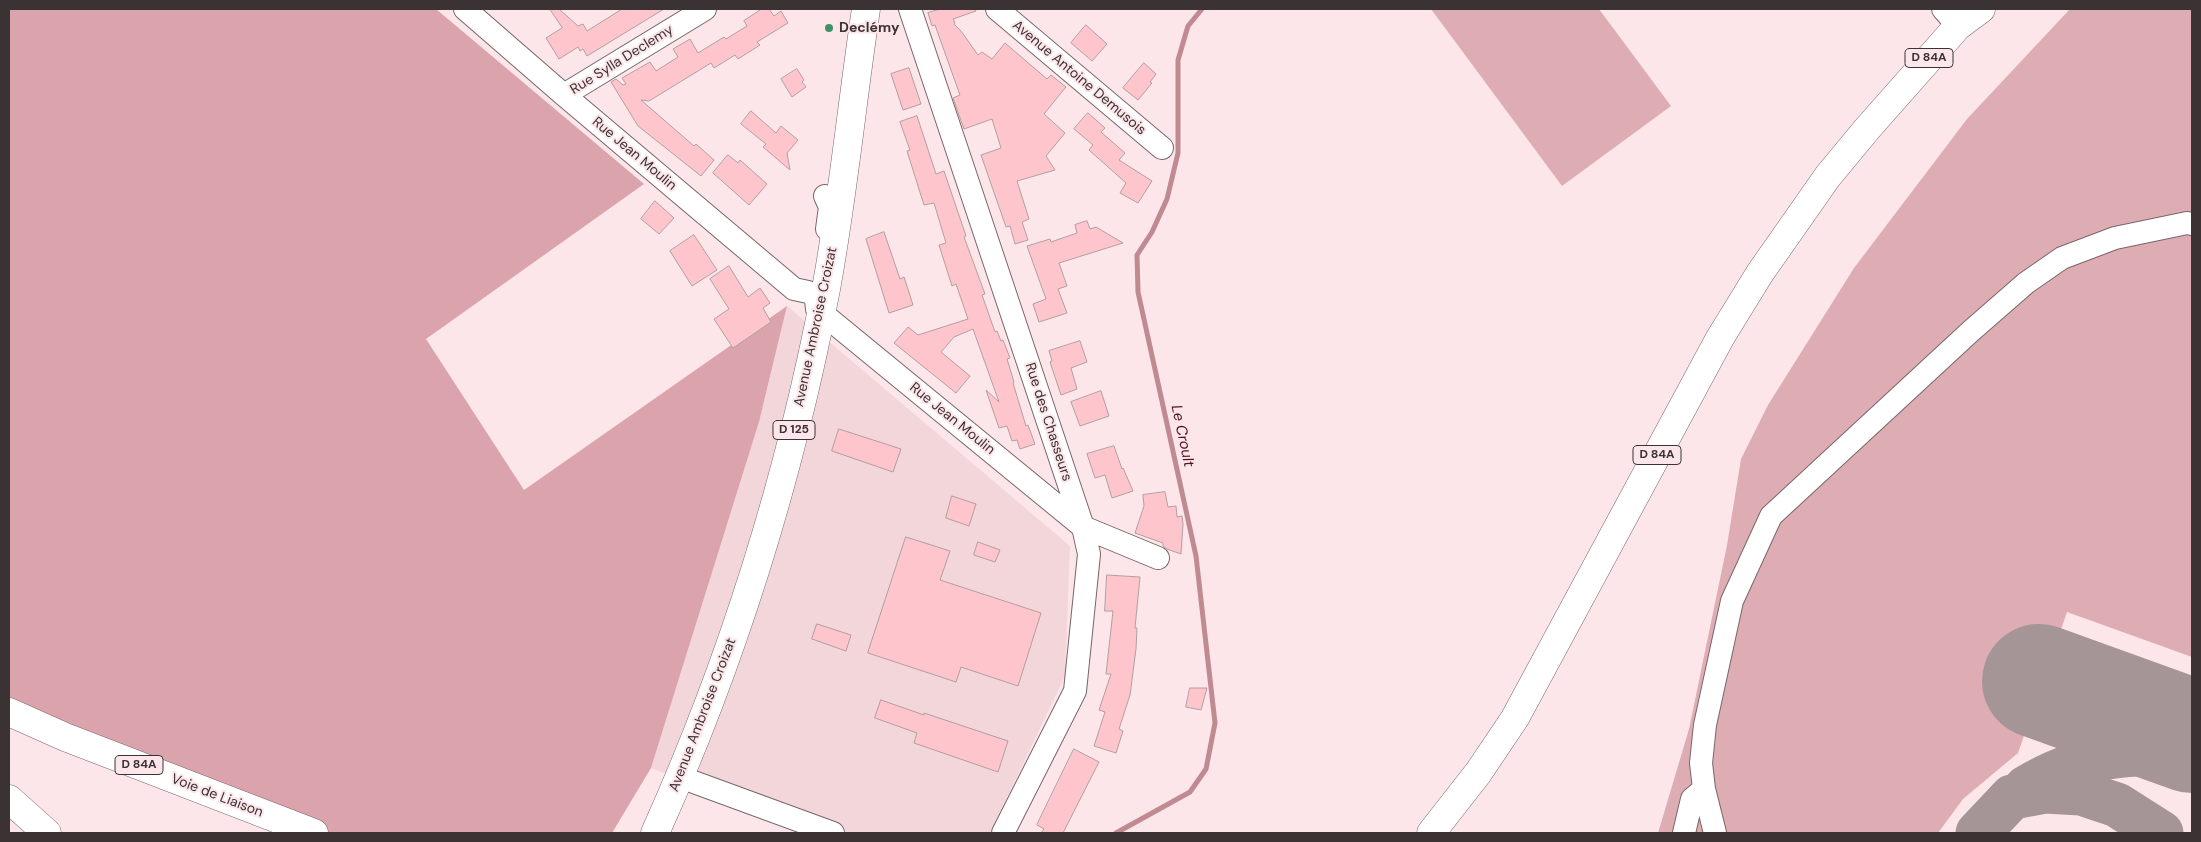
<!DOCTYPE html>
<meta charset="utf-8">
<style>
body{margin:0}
#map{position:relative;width:2201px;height:842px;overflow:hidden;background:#fce6e9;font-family:"DM Sans",sans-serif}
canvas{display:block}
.frame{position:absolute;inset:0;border:10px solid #3b3233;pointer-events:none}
</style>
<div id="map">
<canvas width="2201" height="842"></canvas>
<div class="frame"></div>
</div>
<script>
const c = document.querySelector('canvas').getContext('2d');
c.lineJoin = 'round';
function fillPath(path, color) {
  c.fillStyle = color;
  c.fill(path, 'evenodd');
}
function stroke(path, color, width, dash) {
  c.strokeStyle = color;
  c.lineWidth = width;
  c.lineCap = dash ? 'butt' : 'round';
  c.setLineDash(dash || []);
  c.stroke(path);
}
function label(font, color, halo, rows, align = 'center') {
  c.font = font + ' "DM Sans",sans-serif';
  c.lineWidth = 4;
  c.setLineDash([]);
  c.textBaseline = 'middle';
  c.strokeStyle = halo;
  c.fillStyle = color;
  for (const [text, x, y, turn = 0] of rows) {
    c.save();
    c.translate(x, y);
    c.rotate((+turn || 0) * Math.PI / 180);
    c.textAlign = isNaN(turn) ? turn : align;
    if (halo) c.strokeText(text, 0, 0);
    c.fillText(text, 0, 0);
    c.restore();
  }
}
fillPath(new Path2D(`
 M787,306L1070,546L1065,676L990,833H823L651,768L759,422Z`), '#f3d6da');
fillPath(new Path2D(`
 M1431,9H1599L1671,106L1562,186Z
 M2070,9H2192V657L2067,612L2018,753L1963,799L1938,833H1658L1689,729L1727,545L1741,459L1768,405L1854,268L1967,119Z`), '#deadb4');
fillPath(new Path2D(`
 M9,9H436L644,184L426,339L524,490L787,306L759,422L651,768L612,833H303L9,719Z`), '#dba4ac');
stroke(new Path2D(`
 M1116,833L1190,792L1206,769L1215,723L1196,556L1138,292L1137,255L1152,232L1167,199L1178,153V60L1188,26L1202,9`), '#bf8a91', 5);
stroke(new Path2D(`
 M2026,788C2083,753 2127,753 2192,753
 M1978,833L2012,797L2045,791L2081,793L2117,805L2161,833`), '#a59597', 45);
stroke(new Path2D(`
 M2039,681L2192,736`), '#a59597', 114);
const building = new Path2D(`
 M550,9H559L578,26L583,24L587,31L622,9H664L587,56L583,49L580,51L578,47L559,59L546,38L562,28Z
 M762,9H769L774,16L781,11L788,23L757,42L760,45L738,59L735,55L714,68L711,63L649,101L641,100L694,146L696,144L714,160L701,176L638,126L611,82L616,79L623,85L626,84L622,78L650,62L656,71L678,57L673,49L690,39L698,53L724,37L726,39L747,26L744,21Z
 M940,9H975L976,11L953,19L955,22L954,24L961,31L978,55L982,52L992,59L1005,43L1047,79L1051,75L1066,87L1044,114L1065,133L1046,156L1055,170L1017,181L1029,219L1022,222L1028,240L1015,244L1010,226L1006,227L981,155L1001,148L992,119L964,129L953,98L960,95L935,25L932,26L928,13Z
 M1086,25L1107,44L1092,61L1071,43Z
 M1144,63L1156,74L1150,82L1152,83L1138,100L1123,88Z
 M909,68L921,104L903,110L891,74Z
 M797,69L804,80L802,82L806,87L792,97L781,79Z
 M751,111L776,133L781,126L798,140L787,153L790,170L763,147L766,144L741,124Z
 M1088,113L1105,128L1101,132L1125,153L1119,160L1152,181L1138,203L1120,193L1126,183L1089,150L1093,145L1074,129Z
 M917,116L936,174L944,171L966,236L964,237L985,294L982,295L995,332L997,331L1001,341L1003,340L1010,358L1007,359L1014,382L1013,383L1026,426L1028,425L1035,444L1020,449L1017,440L1012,441L1007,426L999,428L986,390L999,402L973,329L954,337L941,352L970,376L956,393L894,343L908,327L918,335L968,319L956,284L952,286L939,245L946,243L934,203L924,205L907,151L910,150L900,122Z
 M728,155L738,163L740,160L767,184L749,205L713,173Z
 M655,201L674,218L659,234L641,219Z
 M1087,221L1090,229L1096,227L1123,243L1059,263L1067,286L1058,289L1067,313L1039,322L1033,304L1046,299L1027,246L1050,239L1051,242L1077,233L1075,225Z
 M884,232L900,279L904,277L913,305L889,313L866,239Z
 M694,235L717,270L692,286L670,251Z
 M729,266L748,297L760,288L770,303L763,308L771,322L733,348L714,319L729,309L710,279Z
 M1080,341L1087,362L1071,368L1077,389L1061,395L1050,362L1052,361L1049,351Z
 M1101,391L1109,416L1080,426L1071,402Z
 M839,429L901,449L893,472L832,451Z
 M1114,446L1122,469L1123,468L1133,491L1112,498L1105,475L1095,478L1087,454Z
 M1165,492L1168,507L1176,506L1177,517L1182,516L1183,524L1181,554L1167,549L1163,546V543L1135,533L1144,506L1143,495Z
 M952,496L976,504L969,526L946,518Z
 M906,537L950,551L940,580L1041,613L1018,686L961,667L956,682L868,653Z
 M978,542L1000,550L995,562L974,555Z
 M1107,575L1140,577L1135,628H1137L1136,649L1130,695L1119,729L1123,731L1116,753L1094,746L1105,712L1099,710L1111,674H1106L1113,611H1105Z
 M817,624L851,635L846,651L812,639Z
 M1190,688H1207L1201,710L1186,707Z
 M881,700L924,715V713L1008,741L998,772L914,743L917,733L875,718Z
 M1074,749L1099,762L1063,833H1041L1044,829L1037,825Z`);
fillPath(building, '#fec5cd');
stroke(building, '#b29ea1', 1);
const minor = new Path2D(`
 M465,9L564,95L794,289L808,292
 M910,9L1083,527L1089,554L1075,691L1003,833
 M997,9L1162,148
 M1943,9L1958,26
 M564,95L705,9
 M825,196L830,207L827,229
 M816,300L817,309L1083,527L1158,558
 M680,777L833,833
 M1684,833L1692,799L1704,789
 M1715,833L1704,789L1701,763L1705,725L1732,601L1771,516L1971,331L2026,283L2062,258L2115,238L2187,223L2192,224`);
const major = new Path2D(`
 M9,712L65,737L314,833
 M9,799L47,833
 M655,833C733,660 790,476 826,289C843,197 852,102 866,9
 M1431,833L1478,773L1515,718L1720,338L1760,273L1828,176L1867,129L1958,26L1981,9`);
stroke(minor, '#796669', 24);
stroke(major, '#796669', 29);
stroke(minor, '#fff', 22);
stroke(major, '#fff', 28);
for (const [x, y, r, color] of [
 [829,28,5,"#3b9368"]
]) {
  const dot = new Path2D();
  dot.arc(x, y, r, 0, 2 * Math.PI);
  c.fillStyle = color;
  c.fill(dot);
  stroke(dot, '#fce6e9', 2);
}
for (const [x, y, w] of [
 [1929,58,48],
 [794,430,42],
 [1657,455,48],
 [139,765,48]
]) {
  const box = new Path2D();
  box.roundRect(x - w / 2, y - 9.5, w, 19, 4);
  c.fillStyle = '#fce6e9';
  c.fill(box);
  stroke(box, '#3b3233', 1);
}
label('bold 12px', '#3b3233', null, [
 ["D 84A",1929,58],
 ["D 125",794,430],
 ["D 84A",1657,455],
 ["D 84A",139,765]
]);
label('bold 14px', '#3b3233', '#fce6e9', [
 ["Declémy",839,28]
], 'left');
label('14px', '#3b3233', '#fce6e9', [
 ["Rue Sylla Declemy",622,60,-32],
 ["Avenue Antoine Demusois",1079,78,40],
 ["Rue Jean Moulin",634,154,40],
 ["Avenue Ambroise Croizat",816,327,-78],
 ["Rue Jean Moulin",952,419,39],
 ["Rue des Chasseurs",1048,422,72],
 ["Avenue Ambroise Croizat",703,715,-69],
 ["Voie de Liaison",217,796,21]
]);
label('italic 15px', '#531224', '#fce6e9', [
 ["Le Croult",1182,436,78]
]);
</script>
